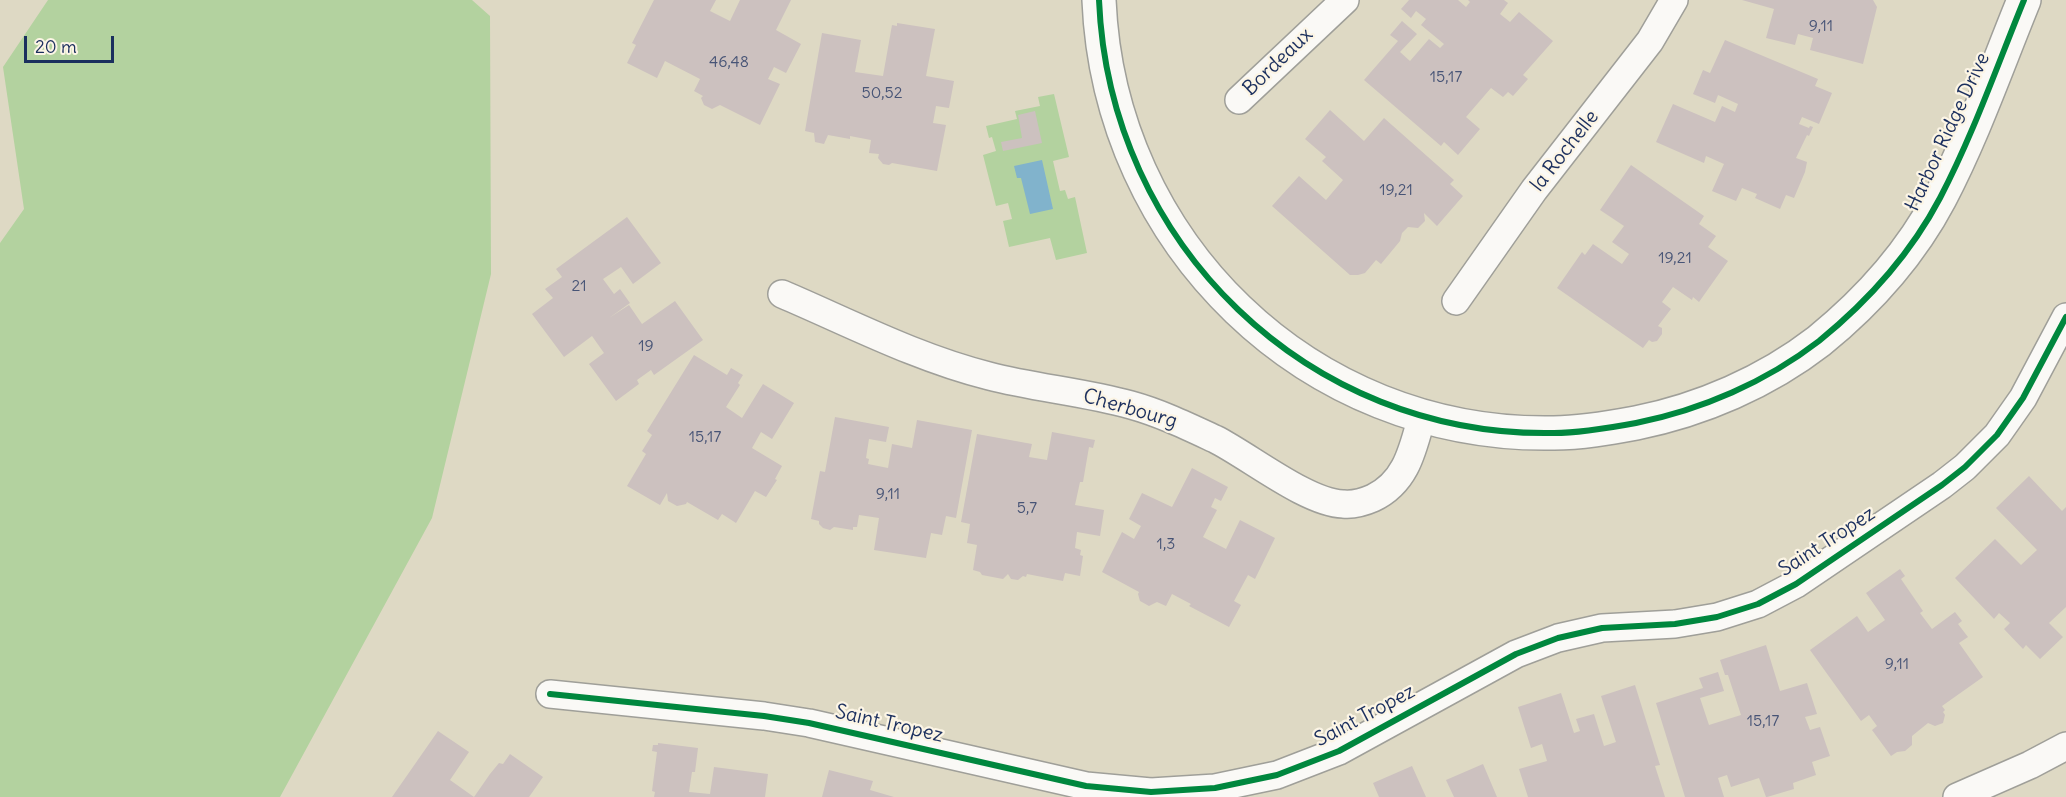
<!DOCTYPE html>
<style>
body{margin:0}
#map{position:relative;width:2066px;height:797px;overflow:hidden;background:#ded9c4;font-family:Delius,sans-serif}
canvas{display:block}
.scale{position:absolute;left:24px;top:36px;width:90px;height:27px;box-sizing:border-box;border:3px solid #1b2f5e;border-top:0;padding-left:8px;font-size:18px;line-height:21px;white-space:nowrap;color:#1b2f5e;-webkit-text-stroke:4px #fcf5e5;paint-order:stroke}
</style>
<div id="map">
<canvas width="2066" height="797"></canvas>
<div class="scale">20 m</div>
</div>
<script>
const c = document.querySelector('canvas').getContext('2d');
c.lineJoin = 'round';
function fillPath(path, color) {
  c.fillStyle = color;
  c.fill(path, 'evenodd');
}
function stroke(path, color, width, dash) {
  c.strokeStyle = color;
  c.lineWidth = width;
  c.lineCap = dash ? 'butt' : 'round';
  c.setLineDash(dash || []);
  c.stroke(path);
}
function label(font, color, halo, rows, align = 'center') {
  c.font = font + ' Delius,sans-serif';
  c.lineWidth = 4.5;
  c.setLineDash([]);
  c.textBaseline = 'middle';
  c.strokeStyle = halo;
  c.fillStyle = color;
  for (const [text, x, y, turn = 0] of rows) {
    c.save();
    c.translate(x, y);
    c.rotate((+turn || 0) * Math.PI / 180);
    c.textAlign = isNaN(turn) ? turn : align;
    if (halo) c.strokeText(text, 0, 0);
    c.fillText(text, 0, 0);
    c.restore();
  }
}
fillPath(new Path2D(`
 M48,0H472L490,16L491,274L432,518L280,797H0V243L24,209L3,67Z
 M1054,94L1069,157L1053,161L1060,191L1065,190L1068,199L1075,197L1087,253L1056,260L1050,238L1009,247L1003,221L1012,219L1008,203L996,206L983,155L996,151L992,137L989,138L986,126L1017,119L1015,111L1040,106L1038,97Z`), '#b3d29f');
fillPath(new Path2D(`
 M1042,160L1053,209L1030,214L1021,178H1017L1014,166Z`), '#81b3cc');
fillPath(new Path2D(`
 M654,0H716L710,11L730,21L740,0H791L776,30L801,44L786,73L774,67L768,79L780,84L760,125L720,105L712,109L704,105L701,98L703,96L694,91L700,79L665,61L657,78L627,63L636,45L632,43Z
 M1409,0H1458L1466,7L1470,2L1468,0H1504L1508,3L1500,14L1510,22L1519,12L1553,41L1523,75L1528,79L1513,96L1508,92L1503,97L1491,88L1466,117L1480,129L1458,155L1444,142L1441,146L1364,80L1398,41L1390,35L1402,21L1417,34L1400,52L1410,61L1429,39L1440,48L1444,44L1421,25L1426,19L1416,11L1411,18L1401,9Z
 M1742,0H1873L1877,7L1863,64L1810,50L1813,38L1798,34L1795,45L1766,38L1774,9Z
 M897,23L935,29L926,76L954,81L949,108L936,106L933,123L946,125L937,171L892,163L889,165L883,164L878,158L879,154L869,153L871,140L850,136V139L828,135L824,144L815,142L814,133L805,131L822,33L861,40L855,72L883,76L892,25L897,26Z
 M1725,40L1818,79L1815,86L1832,93L1819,124L1802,117L1799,124L1809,128L1810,126L1813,127L1809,136L1807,135L1796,158L1807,162L1805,172L1794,198L1786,195L1780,209L1755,198L1757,194L1742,188L1736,201L1712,191L1724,164L1706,156L1704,163L1656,142L1673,104L1715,122L1722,106L1735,112L1738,104L1718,95L1715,103L1693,94L1703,70L1710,73Z
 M1330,110L1364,141L1384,118L1454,180L1450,184L1463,196L1437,226L1424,213L1425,221L1418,228L1408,227L1402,233L1400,241L1381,264L1376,260L1365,273L1358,275H1350L1272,206L1299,176L1326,200L1343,180L1322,161L1326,157L1305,139Z
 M1035,111L1042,143L1003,151L1001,142L1022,138L1018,115Z
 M1631,165L1704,216L1699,224L1716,236L1708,247L1728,261L1699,302L1693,297L1692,300L1673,287L1662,302L1671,309L1658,326L1662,328V334L1657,341L1652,342L1649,340L1643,348L1557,288L1582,252L1585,255L1593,244L1622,264L1629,254L1612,242L1624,226L1600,210Z
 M627,217L661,263L633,284L621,267L603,279L614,294L620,289L630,303L609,318L629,305L642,324L675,301L703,340L654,375L651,370L637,380L639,384L616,401L589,364L604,353L592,336L564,357L532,314L553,298L545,289L562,277L556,269Z
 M694,355L727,375L731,368L743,375L738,383L740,385L726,407L742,418L763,384L794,403L772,439L761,432L752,448L782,466L775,479L777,480L766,497L755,491L736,523L722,514L718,520L687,502L686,504L677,506L668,501L667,493L660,505L627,486L646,454L642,451L652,435L647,431Z
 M835,417L889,427L886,442L869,439L866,458L869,459L868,464L888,468L892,444L912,448L917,420L972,430L956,518L946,516L942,535L931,533L926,558L874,550L879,518L859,515L857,527H853V530L834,527L830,530L823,528L819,524V521L811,519L820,471L825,472Z
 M1052,432L1095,440L1093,448L1089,447L1083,482H1080L1075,505L1104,510L1100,536L1077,532L1075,548L1081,550L1080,555L1083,556L1080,576L1065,573L1063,581L1027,574L1026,577L1023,576L1018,580L1011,579L1008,574L1003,579L982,575L980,572L973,570L977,545L967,543L970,524L961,522L977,434L1032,444L1029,457L1047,460Z
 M1192,468L1228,487L1221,501L1215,498L1211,507L1217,510L1203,537L1226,549L1240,520L1275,538L1255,579L1248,575L1234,601L1241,605L1229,627L1189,606L1191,604L1172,594L1166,606L1157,602L1149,606L1140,601L1138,594L1139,592L1102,572L1122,532L1134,539L1141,526L1129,519L1142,493L1172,507Z
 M2029,476L2062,511L2066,507V607L2049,623L2063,637L2040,659L2026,645L2023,649L2004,629L2010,623L1999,613L1994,619L1955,578L1995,539L2021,565L2037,550L1996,508Z
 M1900,569L1905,576L1901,579L1923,611L1920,613L1932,629L1955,612L1962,621L1958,624L1968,637L1959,643L1983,677L1942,706L1945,710L1943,712L1945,715L1943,723L1935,726L1928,723L1912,736V745L1905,751L1897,752L1891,756L1872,730L1877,726L1869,715L1861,721L1810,650L1857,616L1868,632L1885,620L1866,593Z
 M1766,645L1780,691L1807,683L1817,714L1805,717L1810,730L1820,727L1830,756L1812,762L1816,775L1793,783L1794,789L1767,797H1766L1759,778L1731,787L1727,775L1718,778L1724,797H1685L1656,703L1703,688L1699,678L1718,672L1724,691L1700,698L1709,725L1741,715L1728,675H1725L1720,660Z
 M1635,685L1660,765L1655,766L1665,797H1528L1519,769L1547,761L1542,744L1531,748L1518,707L1561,693L1574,733L1580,731L1576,719L1594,714L1604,746L1616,742L1601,696Z
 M438,731L469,752L450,780L474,797L490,774L499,763L503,764L510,754L543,777L529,797H392Z
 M658,743L698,748L695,772H692L689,792L710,794L714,767L768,774L765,797H654L655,792L652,791L657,752L652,751L653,745H658Z
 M1483,764L1497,797H1454L1446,780Z
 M1412,766L1426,797H1379L1373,783Z
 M829,770L873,781L870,790L894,797H822Z`), '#ccc1bf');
const street = new Path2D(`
 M1239,100L1345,0
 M782,294C850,323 917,358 989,376C1035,388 1084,392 1131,405C1160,413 1187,426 1215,439C1249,456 1307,503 1343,504C1353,505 1364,502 1373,498C1407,482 1413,448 1422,416
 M1456,301L1534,190L1650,41L1674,0
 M550,694L764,716L809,723L1086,786L1151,792L1215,788L1277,775L1339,751L1516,654L1558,638L1602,628L1675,624L1717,617L1758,604L1796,584L1942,485L1965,467L1997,435L2023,398L2066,317
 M1957,797L2030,765L2066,746`);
const secondary = new Path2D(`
 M1099,0C1109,243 1308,438 1554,433C1581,433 1609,428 1636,423C1701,410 1766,382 1819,341C1867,302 1911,253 1940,198C1973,135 1997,66 2024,0`);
stroke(street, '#9f9f99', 30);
stroke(secondary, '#9f9f99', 36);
stroke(street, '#faf9f6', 27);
stroke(secondary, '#faf9f6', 33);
stroke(new Path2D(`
 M1099,0C1109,243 1308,438 1554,433C1581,433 1609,428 1636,423C1701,410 1766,382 1819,341C1867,302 1911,253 1940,198C1973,135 1997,66 2024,0
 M550,694L764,716L809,723L1086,786L1151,792L1215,788L1277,775L1339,751L1516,654L1558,638L1602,628L1675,624L1717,617L1758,604L1796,584L1942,485L1965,467L1997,435L2023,398L2066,317`), '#00873e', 6);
label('16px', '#475476', null, [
 ["9,11",1821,26],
 ["46,48",729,62],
 ["15,17",1446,77],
 ["50,52",882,93],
 ["19,21",1396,190],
 ["19,21",1675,258],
 ["21",579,286],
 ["19",646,346],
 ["15,17",705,437],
 ["9,11",888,494],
 ["5,7",1027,508],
 ["1,3",1166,544],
 ["9,11",1897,664],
 ["15,17",1763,721]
]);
label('20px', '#1b2f5e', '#fcf5e5', [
 ["Bordeaux",1278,62,-44],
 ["Harbor Ridge Drive",1948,132,-65],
 ["la Rochelle",1565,151,-52],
 ["Cherbourg",1130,409,16],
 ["Saint Tropez",1827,542,-33],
 ["Saint Tropez",1365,716,-28],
 ["Saint Tropez",889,724,13]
]);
</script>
